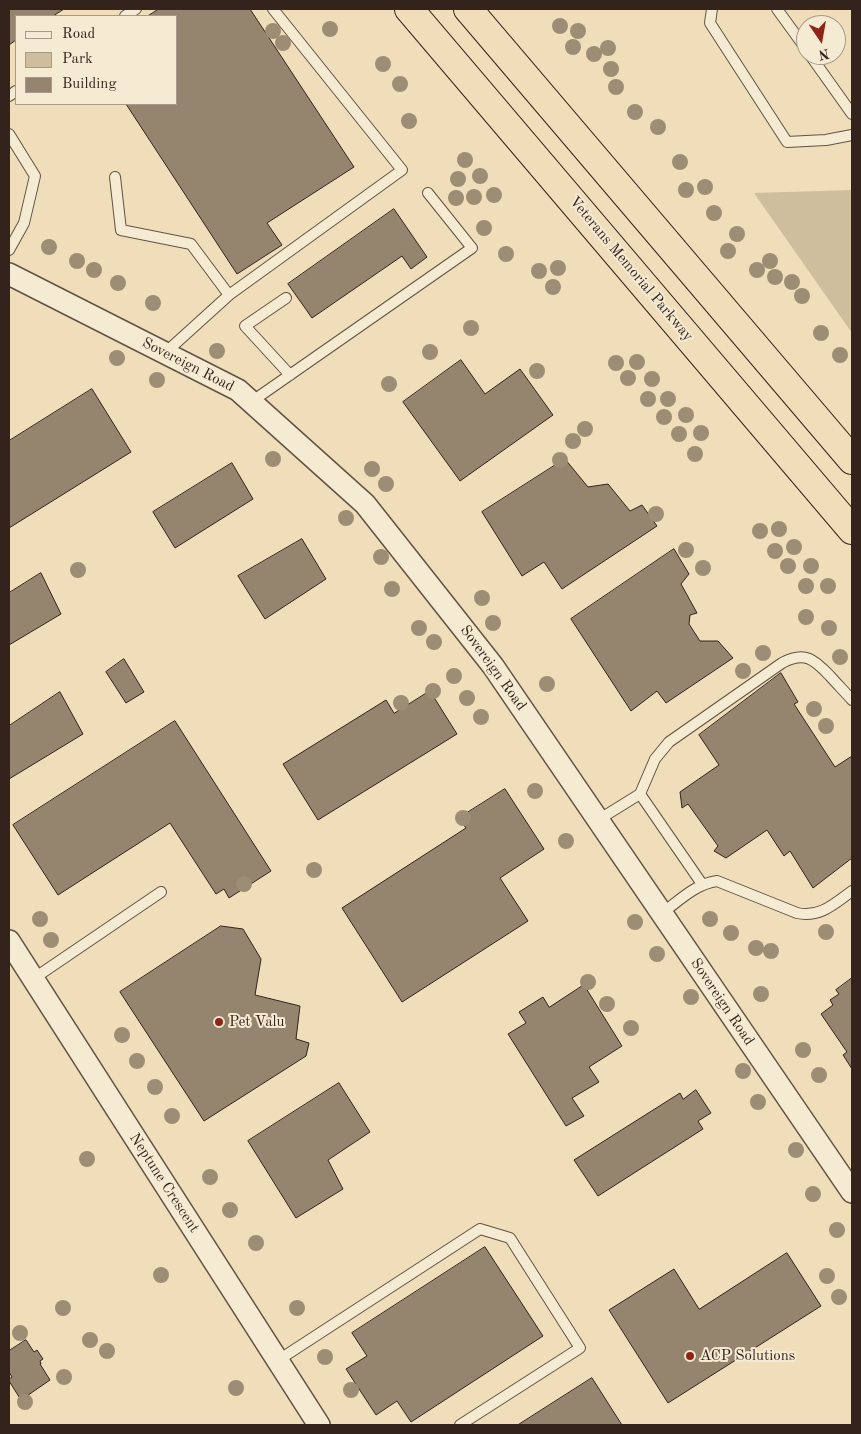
<!DOCTYPE html>
<style>
body{margin:0}
#map{position:relative;width:861px;height:1434px;overflow:hidden;background:#efdeb9;font-family:"Old Standard TT",serif}
canvas{display:block}
.frame{position:absolute;inset:0;border:10px solid #33231c;pointer-events:none}
.legend{position:absolute;left:15px;top:15px;width:162px;height:90px;box-sizing:border-box;background:#f5ead2;border:1px solid #a79a89;margin:0;padding:6px 9px;list-style:none;font-size:15px;color:#33231c}
.legend li{display:flex;align-items:center;gap:10px;height:25px}
.legend b{width:25px;border:1px solid #a79a89}
.north{position:absolute;left:796px;top:15px;width:50px;height:50px;box-sizing:border-box;background:#f5ead2;border:1px solid #a79a89;border-radius:50%;rotate:168deg;font-size:14px;font-weight:700;line-height:20px;text-align:center;color:#33231c}
.north::after{content:'';display:block;margin:auto;width:18px;height:22px;background:#8f2418;clip-path:polygon(50% 0,100% 100%,50% 72%,0 100%)}
</style>
<div id="map">
<canvas width="861" height="1434"></canvas>
<div class="frame"></div>
<ul class="legend">
<li><b style="height:6px;background:#f5ead2"></b>Road</li>
<li><b style="height:14px;background:#cfbe9e"></b>Park</li>
<li><b style="height:14px;background:#95846e"></b>Building</li>
</ul>
<div class="north">N</div>
</div>
<script>
const c = document.querySelector('canvas').getContext('2d');
c.lineJoin = 'round';
function fillPath(path, color) {
  c.fillStyle = color;
  c.fill(path, 'evenodd');
}
function stroke(path, color, width, dash) {
  c.strokeStyle = color;
  c.lineWidth = width;
  c.lineCap = dash ? 'butt' : 'round';
  c.setLineDash(dash || []);
  c.stroke(path);
}
function label(font, color, halo, rows, align = 'center') {
  c.font = font + ' "Old Standard TT",serif';
  c.lineWidth = 4;
  c.setLineDash([]);
  c.textBaseline = 'middle';
  c.strokeStyle = halo;
  c.fillStyle = color;
  for (const [text, x, y, turn = 0] of rows) {
    c.save();
    c.translate(x, y);
    c.rotate((+turn || 0) * Math.PI / 180);
    c.textAlign = isNaN(turn) ? turn : align;
    if (halo) c.strokeText(text, 0, 0);
    c.fillText(text, 0, 0);
    c.restore();
  }
}
fillPath(new Path2D(`
 M852,190V333L754,193Z`), '#cfbe9e');
const building = new Path2D(`
 M9,9H64L53,16H16V40L9,45Z
 M159,9H250L354,167L267,223L282,245L237,274L126,104H176V16H148Z
 M394,209L427,257L411,269L402,256L312,318L288,284Z
 M461,360L485,394L520,369L553,415L460,481L403,402Z
 M92,389L131,452L9,528V441Z
 M565,459L588,487L608,484L630,511L642,505L657,526L562,589L544,562L522,576L482,512Z
 M232,463L253,499L175,548L153,512Z
 M302,539L326,579L265,619L238,576Z
 M674,549L689,574L681,584L697,613L690,615L689,624L700,641H718L733,658L666,703L657,691L631,711L571,619Z
 M41,573L61,614L9,645V593Z
 M124,659L144,692L126,703L106,672Z
 M781,673L798,702L794,704L835,767L852,756V858L813,888L790,851L784,856L767,830L726,858L714,851L718,846L688,804L682,808L680,792L719,765L699,735Z
 M430,691L457,734L318,820L283,764L386,700L394,713Z
 M60,692L83,734L9,779V726Z
 M175,721L271,871L229,898L224,889L216,894L170,823L58,895L13,825Z
 M505,789L544,849L500,878L528,921L402,1002L342,908L466,828L459,818Z
 M221,926L243,929L261,959L255,995L300,1006L296,1039L309,1043L306,1056L204,1121L120,992Z
 M852,978V1069L843,1055L847,1052L821,1014L833,1005L830,1000L839,994L836,990Z
 M584,985L622,1046L589,1067L599,1082L572,1098L584,1116L566,1126L508,1034L526,1023L519,1012L543,997L549,1007Z
 M339,1083L370,1132L328,1160L343,1189L296,1218L248,1141Z
 M696,1090L711,1113L698,1121L703,1129L598,1196L574,1160L680,1093L683,1099Z
 M485,1247L543,1336L411,1422L397,1401L376,1415L346,1369L367,1356L352,1333Z
 M787,1253L821,1306L668,1403L609,1310L674,1269L699,1309Z
 M26,1340L34,1352L37,1350L43,1359L40,1361L41,1364H40L50,1380L21,1400L9,1381V1379L12,1377L9,1372V1351Z
 M592,1378L622,1425H518Z`);
fillPath(building, '#95846e');
stroke(building, '#33231c', 1);
const lane = new Path2D(`
 M712,9L710,23L787,142L826,140L852,135
 M777,9L806,49
 M125,16L136,9
 M810,55L852,114
 M9,96L16,91
 M9,134L35,176L24,223L9,250
 M115,177L121,230L191,244L229,295
 M286,298L245,326L290,375
 M165,353L229,295L402,170L273,9
 M251,402L472,248L428,193
 M640,794L702,884
 M598,820L640,794L655,759L669,742L782,663C805,651 814,659 830,676C837,684 845,692 852,700
 M662,913C679,901 695,884 717,881L797,913C820,918 834,904 852,891
 M33,979L161,892
 M277,1361L480,1229L510,1238L580,1348L460,1425`);
const street = new Path2D(`
 M9,274L238,390L365,504L493,666L852,1192
 M9,941L319,1425`);
const highway = new Path2D(`
 M409,9L852,530
 M468,9L852,460`);
stroke(lane, '#625243', 12);
stroke(street, '#625243', 24);
stroke(highway, '#33231c', 30);
stroke(lane, '#f5ead2', 10);
stroke(street, '#f5ead2', 21);
stroke(highway, '#efdeb9', 28);
c.fillStyle = '#9d8d74';
for (const [x, y] of [
 [560,26],
 [330,29],
 [273,31],
 [578,31],
 [283,43],
 [573,47],
 [608,48],
 [594,54],
 [383,64],
 [611,69],
 [400,84],
 [616,87],
 [635,112],
 [409,121],
 [658,127],
 [465,160],
 [680,162],
 [480,176],
 [458,179],
 [705,187],
 [686,190],
 [494,195],
 [474,197],
 [456,198],
 [714,213],
 [484,228],
 [737,234],
 [49,247],
 [728,251],
 [506,254],
 [77,261],
 [770,261],
 [558,268],
 [94,270],
 [757,270],
 [539,271],
 [775,277],
 [792,282],
 [118,283],
 [553,287],
 [802,296],
 [153,303],
 [471,328],
 [821,333],
 [217,351],
 [430,352],
 [840,355],
 [117,358],
 [637,362],
 [616,363],
 [537,371],
 [628,378],
 [652,379],
 [157,380],
 [389,384],
 [648,399],
 [668,399],
 [686,415],
 [664,417],
 [585,429],
 [701,433],
 [679,434],
 [573,441],
 [695,454],
 [273,459],
 [560,460],
 [372,469],
 [386,484],
 [656,514],
 [346,518],
 [779,529],
 [760,531],
 [794,547],
 [686,550],
 [775,551],
 [381,557],
 [788,566],
 [811,566],
 [703,568],
 [78,570],
 [806,586],
 [828,586],
 [392,589],
 [482,598],
 [806,617],
 [493,623],
 [419,628],
 [829,628],
 [434,642],
 [763,653],
 [840,657],
 [743,671],
 [454,676],
 [547,684],
 [433,691],
 [467,698],
 [401,703],
 [814,709],
 [481,717],
 [826,726],
 [535,791],
 [463,818],
 [566,841],
 [314,870],
 [244,884],
 [40,919],
 [710,919],
 [635,922],
 [826,932],
 [731,933],
 [51,940],
 [756,948],
 [771,951],
 [657,954],
 [588,982],
 [761,994],
 [691,997],
 [607,1004],
 [631,1028],
 [122,1035],
 [803,1050],
 [137,1061],
 [743,1071],
 [819,1075],
 [155,1087],
 [758,1102],
 [172,1116],
 [796,1150],
 [87,1159],
 [210,1177],
 [813,1194],
 [230,1210],
 [837,1230],
 [256,1243],
 [161,1275],
 [827,1276],
 [839,1297],
 [63,1308],
 [297,1308],
 [20,1333],
 [90,1340],
 [107,1351],
 [325,1357],
 [64,1377],
 [236,1388],
 [351,1390],
 [25,1402]
]) {
  c.beginPath();
  c.arc(x, y, 8, 0, 2 * Math.PI);
  c.fill();
}
for (const [x, y, r, color] of [
 [219,1022,5,"#8f2418"],
 [690,1356,5,"#8f2418"]
]) {
  const dot = new Path2D();
  dot.arc(x, y, r, 0, 2 * Math.PI);
  c.fillStyle = color;
  c.fill(dot);
  stroke(dot, '#f5ead2', 2);
}
label('15px', '#33231c', '#f5ead2', [
 ["Veterans Memorial Parkway",631,269,50],
 ["Sovereign Road",188,365,27],
 ["Sovereign Road",493,668,54],
 ["Sovereign Road",722,1002,56],
 ["Neptune Crescent",164,1183,57]
]);
label('15px', '#33231c', '#f5ead2', [
 ["Pet Valu",229,1022],
 ["ACP Solutions",700,1356]
], 'left');
</script>
